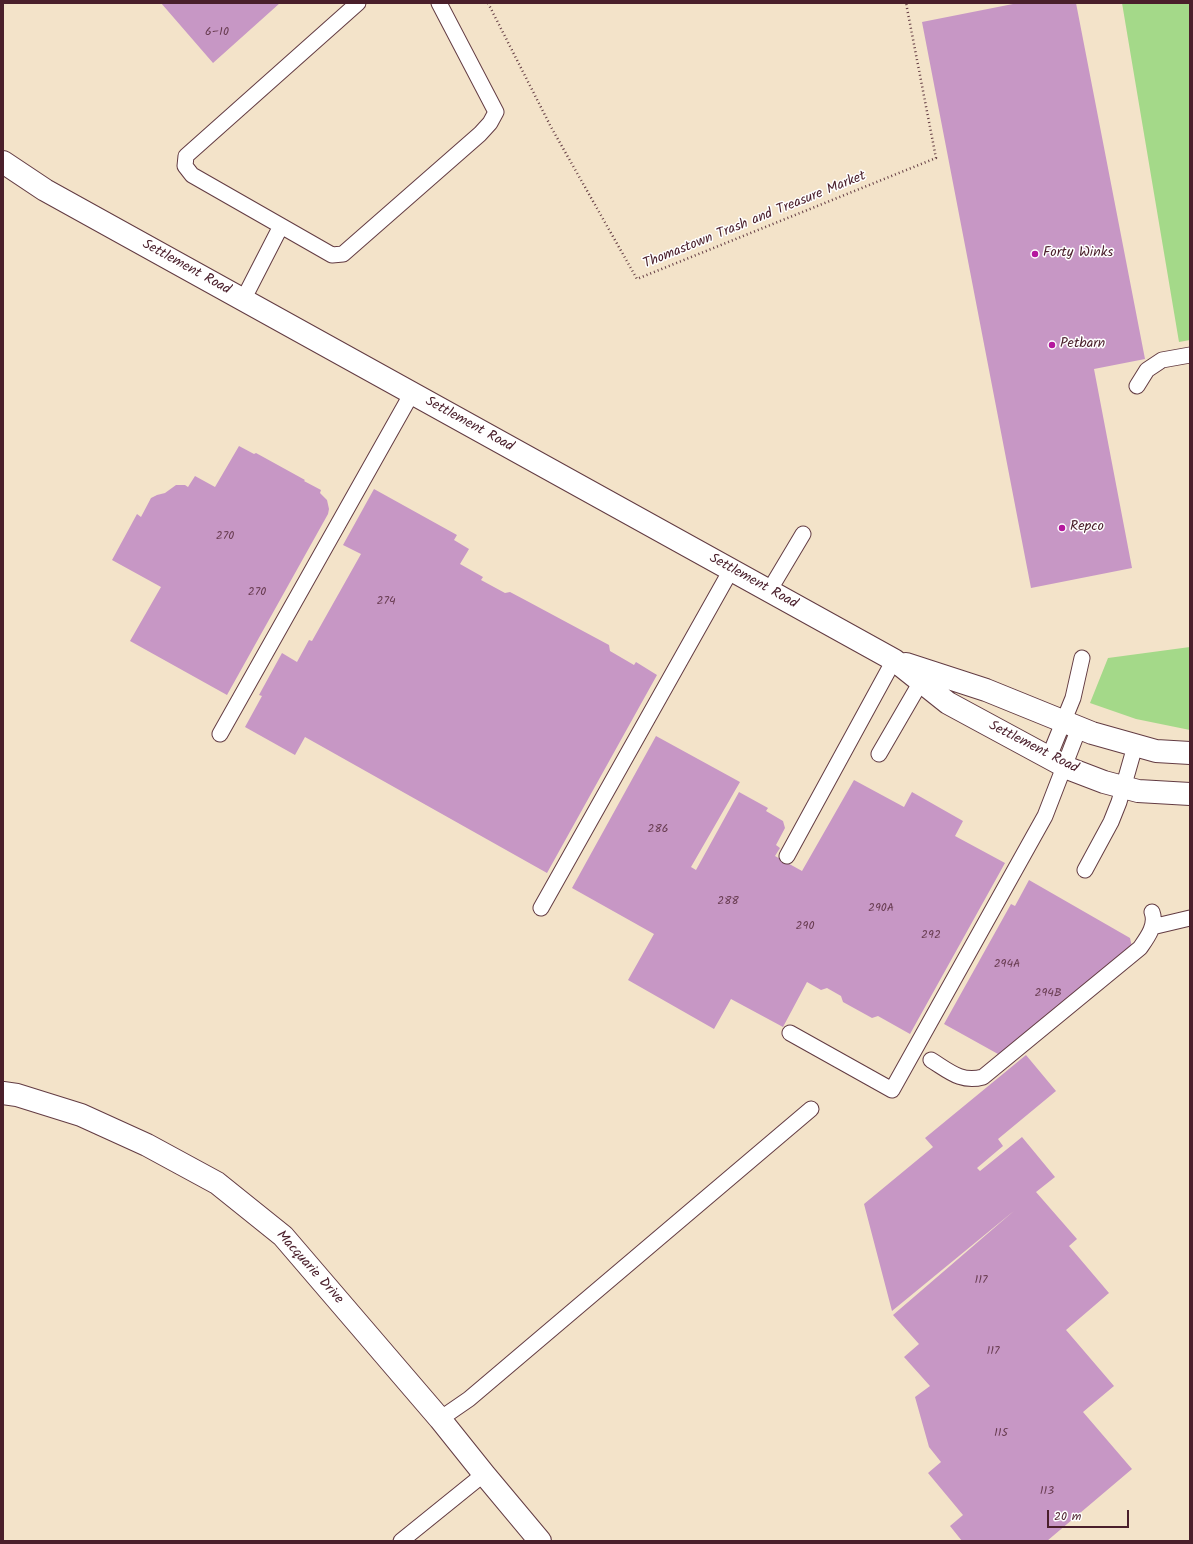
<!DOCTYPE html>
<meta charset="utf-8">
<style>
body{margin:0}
#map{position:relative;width:1193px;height:1544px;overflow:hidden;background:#f3e3c9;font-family:Kalam,sans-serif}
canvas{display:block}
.frame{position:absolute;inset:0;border:4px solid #4a1f2b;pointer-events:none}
.scale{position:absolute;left:1047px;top:1510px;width:82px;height:18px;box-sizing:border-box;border:2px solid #4a1f2b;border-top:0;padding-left:5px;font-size:12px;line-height:14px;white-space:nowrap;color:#4a1f2b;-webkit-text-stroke:3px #fff;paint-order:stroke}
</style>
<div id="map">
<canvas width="1193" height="1544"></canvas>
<div class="frame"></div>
<div class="scale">20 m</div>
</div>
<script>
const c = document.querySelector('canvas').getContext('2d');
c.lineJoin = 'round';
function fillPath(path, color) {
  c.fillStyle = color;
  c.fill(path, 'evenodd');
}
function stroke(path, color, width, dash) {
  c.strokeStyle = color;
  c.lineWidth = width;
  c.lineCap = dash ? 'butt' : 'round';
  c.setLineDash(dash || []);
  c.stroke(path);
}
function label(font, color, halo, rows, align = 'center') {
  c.font = font + ' Kalam,sans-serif';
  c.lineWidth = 3;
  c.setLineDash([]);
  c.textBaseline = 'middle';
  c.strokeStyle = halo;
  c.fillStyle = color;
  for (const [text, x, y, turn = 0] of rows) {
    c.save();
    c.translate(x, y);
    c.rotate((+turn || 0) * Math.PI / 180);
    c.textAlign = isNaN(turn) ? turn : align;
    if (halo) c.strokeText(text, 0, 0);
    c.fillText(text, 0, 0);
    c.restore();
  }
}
fillPath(new Path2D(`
 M1122,3H1190V340L1179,342Z
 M1190,647V730L1136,719L1090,703L1108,658Z`), '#a4d989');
fillPath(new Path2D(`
 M161,3H280L213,63Z
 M1018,3H1076L1145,359L1094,369L1132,568L1031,588L922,22Z
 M239,446L254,454L256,453L305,480L304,481L321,490L320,493L327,500L329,509L328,514L227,695L130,641L161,587L112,560L137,514L141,517L151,498L157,495L165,493L176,485H185L188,487L195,476L215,487Z
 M374,489L457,535L454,540L469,549L460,564L483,577L481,580L505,593L510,592L527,601L609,645L610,651L634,665L636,662L657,675L547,873L305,737L295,755L245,727L262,696L259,695L282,653L297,662L309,640L312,641L361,554L343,545Z
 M656,736L740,782L691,867L696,870L739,792L768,808L766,811L783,821L785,828L776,845L780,848L775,856L802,871L854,780L904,807L912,792L963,821L955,836L1005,863L910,1034L878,1016L872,1018L843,1002L841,996L827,988L821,990L807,982L783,1027L731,999L714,1029L628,980L654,934L572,888Z
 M1029,880L1130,938L1132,947L1018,1041L998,1054L944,1024L1011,904L1015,906Z
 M1026,1055L1056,1091L998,1139L1003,1146L977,1168L980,1171L1022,1137L1055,1177L1036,1192L1077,1239L1069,1246L1109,1293L1066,1330L1114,1386L1083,1412L1132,1469L1047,1541H962L950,1526L963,1515L928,1473L941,1462L929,1447L915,1397L930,1386L904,1357L919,1344L893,1315L1015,1210L892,1311L864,1204L933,1147L925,1138Z`), '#c797c5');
const lane = new Path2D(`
 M358,3L186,156L185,166L192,175L332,255L343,254L480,134L490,123L496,112L439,3
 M243,300L281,226
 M1137,386L1147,370L1162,360L1190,355
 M769,591L803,534
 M220,734L412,393
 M879,754L926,673
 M1049,757L1073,698L1082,658
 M787,856L894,660
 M1085,870L1111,822L1119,802L1135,746
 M541,908L731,570
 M1152,927L1190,918
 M790,1033L892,1090L1045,816L1079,728
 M931,1060C949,1071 961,1083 983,1077L1140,948C1147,938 1157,925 1152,912
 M440,1419L469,1399L811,1109
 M401,1541L484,1474`);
const street = new Path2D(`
 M3,1093L17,1095L81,1115L147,1145L217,1183L283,1236L440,1419L484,1474L540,1541`);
const secondary = new Path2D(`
 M3,162L45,190L894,660L948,703L1070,769L1104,782L1138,791L1190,794
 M906,664L986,690L1092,733L1156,751L1190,753`);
stroke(lane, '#633c43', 17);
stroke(street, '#633c43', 24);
stroke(secondary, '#633c43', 24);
stroke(new Path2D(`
 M488,3L551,127L637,279L936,158L906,3`), '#633c43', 2.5, [1, 3]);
stroke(lane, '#fff', 15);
stroke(street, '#fff', 22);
stroke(secondary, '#fff', 22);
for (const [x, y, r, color] of [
 [1035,254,4,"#b5179e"],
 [1052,345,4,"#b5179e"],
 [1062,528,4,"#b5179e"]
]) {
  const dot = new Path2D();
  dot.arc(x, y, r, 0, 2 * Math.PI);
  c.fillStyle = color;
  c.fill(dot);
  stroke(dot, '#fff', 1.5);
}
label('12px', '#693d52', null, [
 ["6–10",217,33],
 ["270",225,537],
 ["270",257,593],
 ["274",386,602],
 ["286",658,830],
 ["288",728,902],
 ["290A",881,909],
 ["290",805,927],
 ["292",931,936],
 ["294A",1007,965],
 ["294B",1048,994],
 ["117",981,1281],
 ["117",993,1352],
 ["115",1001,1434],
 ["113",1047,1492]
]);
label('14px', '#4a1f2b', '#fff', [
 ["Thomastown Trash and Treasure Market",755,221,-22],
 ["Settlement Road",186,268,29],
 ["Settlement Road",469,425,29],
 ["Settlement Road",753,582,29],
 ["Settlement Road",1033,748,27],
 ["Macquarie Drive",309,1268,48]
]);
label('14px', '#4a1f2b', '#fff', [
 ["Forty Winks",1043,254],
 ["Petbarn",1060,345],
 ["Repco",1070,528]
], 'left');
</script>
